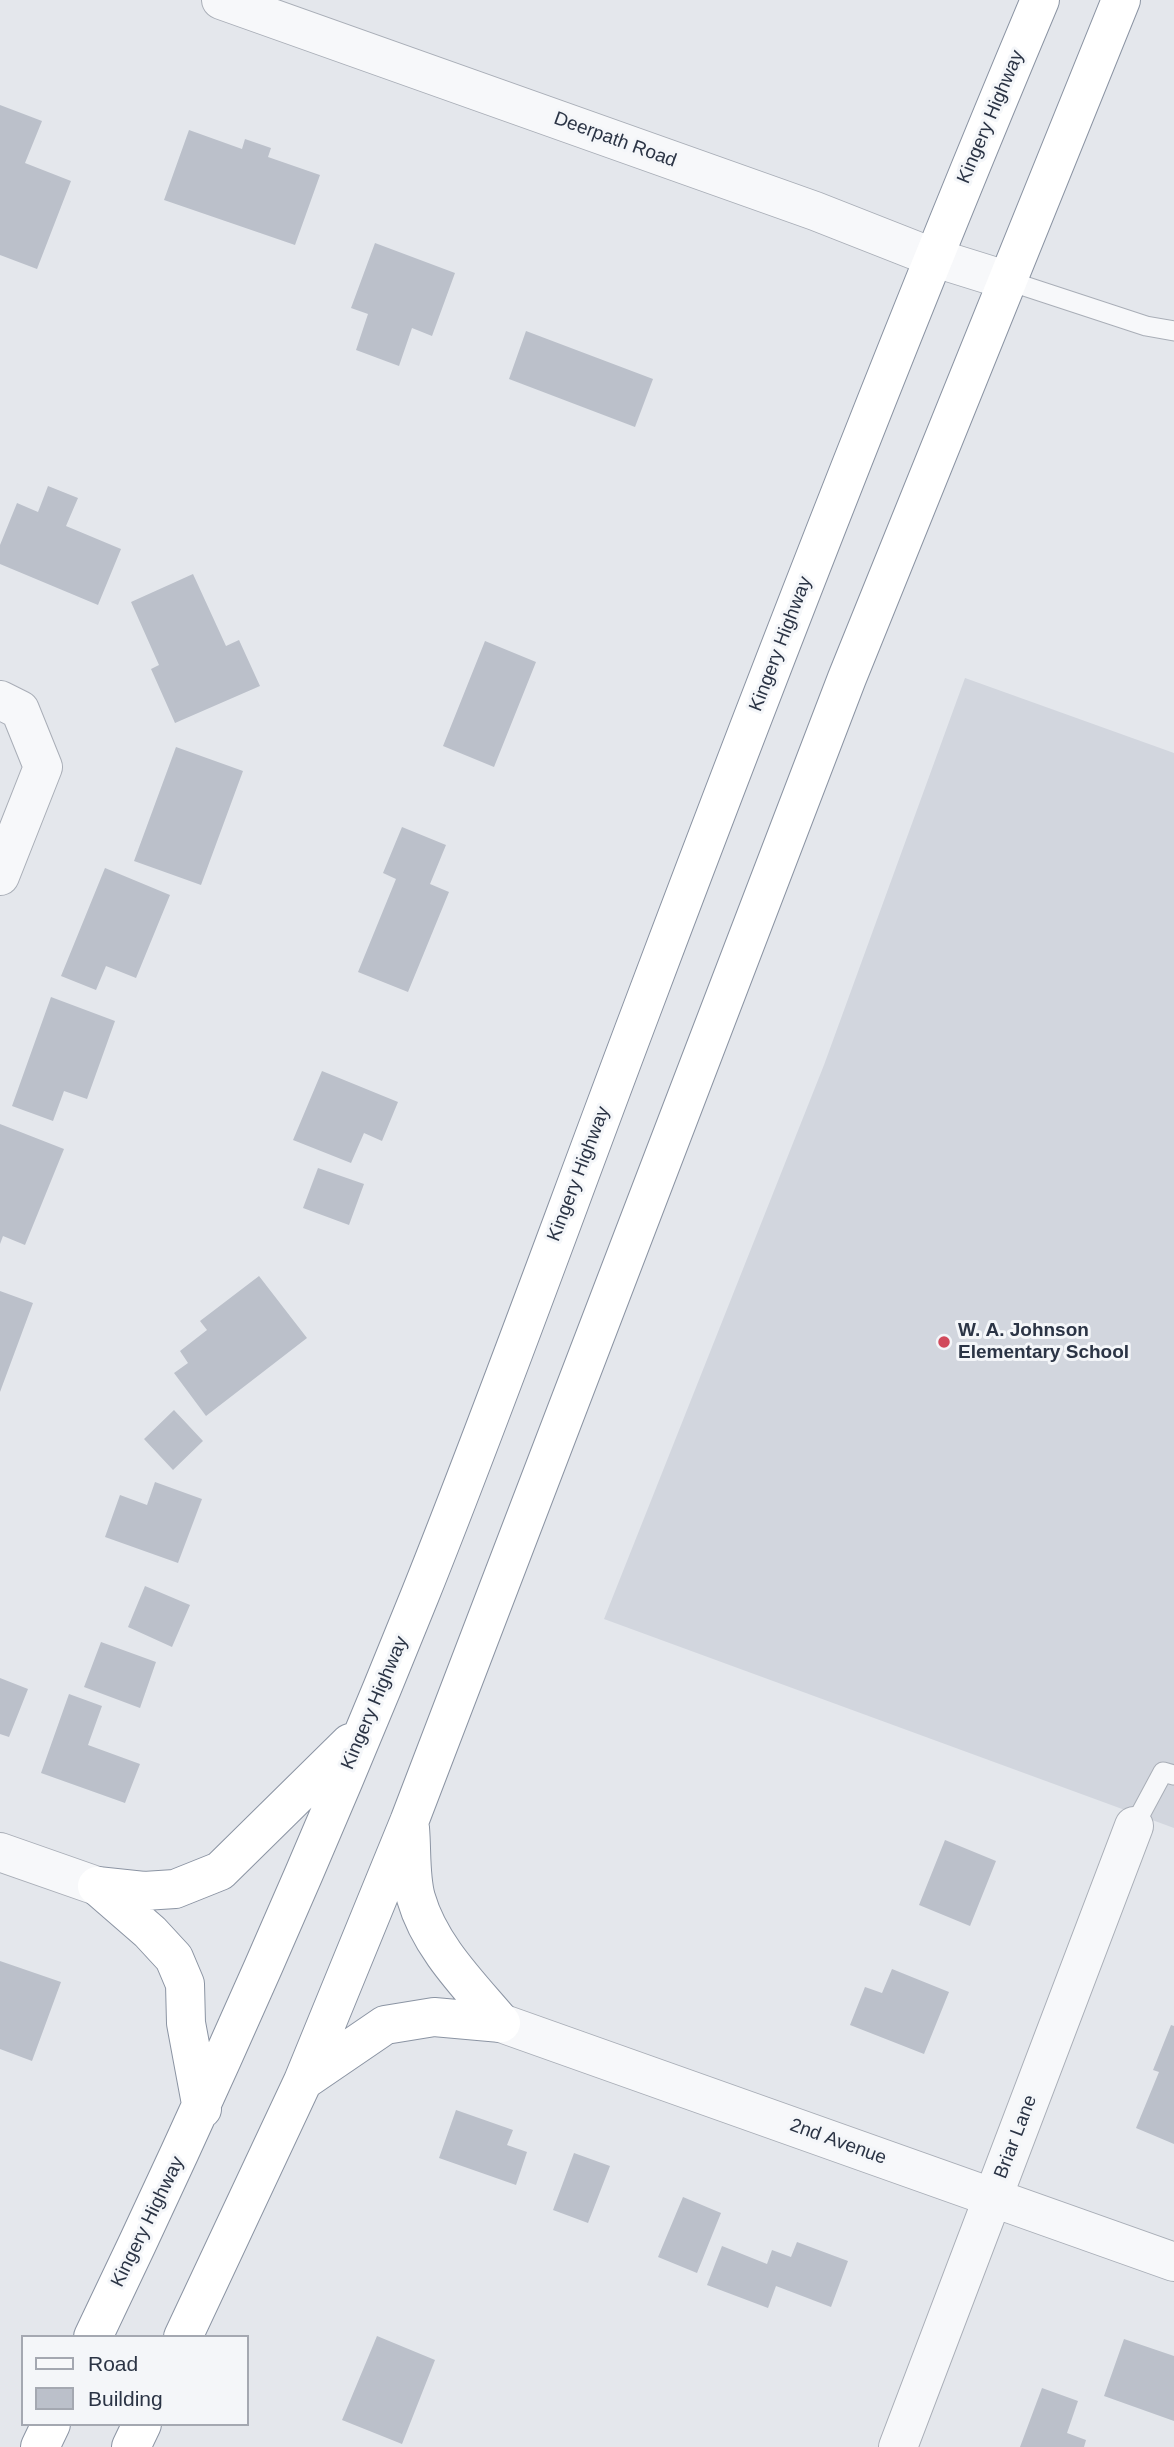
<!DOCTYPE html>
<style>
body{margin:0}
#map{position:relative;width:1174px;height:2447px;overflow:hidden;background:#e4e7ec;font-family:Arial,sans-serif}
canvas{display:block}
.legend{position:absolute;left:21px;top:2335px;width:228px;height:91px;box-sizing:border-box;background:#f4f6f9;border:2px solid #a4a8b1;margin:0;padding:9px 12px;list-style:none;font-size:21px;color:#2b3445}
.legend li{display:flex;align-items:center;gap:14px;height:35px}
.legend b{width:35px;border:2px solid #a4a8b1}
</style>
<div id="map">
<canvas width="1174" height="2447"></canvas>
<ul class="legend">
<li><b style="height:9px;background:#f7f8fa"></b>Road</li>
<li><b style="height:19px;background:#bbc0ca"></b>Building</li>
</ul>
</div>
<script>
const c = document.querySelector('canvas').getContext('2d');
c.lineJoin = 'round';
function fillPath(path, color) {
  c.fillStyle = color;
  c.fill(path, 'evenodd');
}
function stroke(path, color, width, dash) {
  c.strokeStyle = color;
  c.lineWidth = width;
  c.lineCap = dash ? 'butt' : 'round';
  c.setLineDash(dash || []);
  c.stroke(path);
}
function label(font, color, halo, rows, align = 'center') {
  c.font = font + ' Arial,sans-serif';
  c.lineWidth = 6;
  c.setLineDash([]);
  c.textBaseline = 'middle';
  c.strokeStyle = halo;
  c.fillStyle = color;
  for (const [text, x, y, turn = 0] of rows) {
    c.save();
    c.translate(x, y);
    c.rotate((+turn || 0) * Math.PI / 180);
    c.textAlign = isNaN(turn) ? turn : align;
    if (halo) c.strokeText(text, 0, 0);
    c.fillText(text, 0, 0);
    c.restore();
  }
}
fillPath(new Path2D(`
 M965,678L1174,753V1828L604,1619L824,1065Z`), '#d2d6de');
fillPath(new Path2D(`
 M0,105L42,121L25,163L71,181L37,269L0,255Z
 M189,130L242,149L245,139L271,148L268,157L320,175L295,245L164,200Z
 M375,243L455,273L432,336L412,328L399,366L356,350L368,314L351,308Z
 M526,331L653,379L635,427L509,379Z
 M48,486L78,498L66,526L121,549L98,605L0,564V545L17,503L38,512Z
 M193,574L226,646L239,640L260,686L175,723L151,669L159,665L131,602Z
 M485,641L536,662L494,767L443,746Z
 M176,747L243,771L201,885L134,861Z
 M402,827L446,845L430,884L449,892L408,992L358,972L396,879L383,873Z
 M105,868L170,895L136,978L106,966L96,990L61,976Z
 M51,997L115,1021L87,1099L64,1091L53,1121L12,1106Z
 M322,1071L398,1102L382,1141L364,1133L351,1163L293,1140Z
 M0,1124L64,1149L25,1245L3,1236L0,1244Z
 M318,1168L364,1184L349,1225L303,1208Z
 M259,1276L307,1338L206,1416L174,1373L188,1363L180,1351L207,1330L200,1321Z
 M0,1291L33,1303L0,1392Z
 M174,1410L203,1441L173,1470L144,1439Z
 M155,1482L202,1499L178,1563L105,1537L120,1495L147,1505Z
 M145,1586L190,1605L172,1647L128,1627Z
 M101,1642L156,1662L140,1708L84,1687Z
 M0,1678L28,1689L9,1737L0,1734Z
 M69,1694L102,1706L88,1745L140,1764L125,1803L41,1773Z
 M945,1840L996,1861L970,1926L919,1905Z
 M0,1961L61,1982L32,2061L0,2049Z
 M892,1969L949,1992L924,2054L850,2025L865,1987L882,1993Z
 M1171,2025L1174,2026V2144L1136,2128L1159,2072L1153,2070Z
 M456,2110L513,2130L507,2145L527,2152L516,2185L439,2158Z
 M574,2153L610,2166L588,2223L553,2210Z
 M683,2197L721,2213L697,2273L658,2257Z
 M797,2242L848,2261L831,2307L776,2286L768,2308L707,2285L722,2246L767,2264L772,2250L791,2257Z
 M377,2336L435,2360L402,2444L342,2420Z
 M1124,2339L1174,2356V2421L1104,2396Z
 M1042,2388L1078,2401L1067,2433L1086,2440L1084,2447H1020Z`), '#bbc0ca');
const lane = new Path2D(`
 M1009,281L1146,326L1174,331
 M1134,1826L1163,1772L1174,1775`);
const street = new Path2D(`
 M221,0L815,211L932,257L1009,281
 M0,700L20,710L43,767L0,876
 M0,1852L97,1886
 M501,2023L1174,2262
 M898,2447L1134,1826`);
const highway = new Path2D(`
 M410,1828C412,1851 410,1877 416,1898C430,1947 469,1985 501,2023
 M97,1886L144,1891L175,1889L220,1871L350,1743
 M97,1886L150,1932L174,1958L185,1984L186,2023L202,2109
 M303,2081L385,2025L434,2017L501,2023
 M93,2337C210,2093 319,1846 420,1595C497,1403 567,1207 640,1014C768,674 899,335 1040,0
 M183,2337L303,2081L409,1822L847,678L1121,0
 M40,2447L51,2424
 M131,2447L142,2424`);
stroke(lane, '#a9aeb7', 21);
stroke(street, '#a9aeb7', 40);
stroke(highway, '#8b94a3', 40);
stroke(lane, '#f7f8fa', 19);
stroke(street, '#f7f8fa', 38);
stroke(highway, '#fff', 38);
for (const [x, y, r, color] of [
 [944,1342,7,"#d1495b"]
]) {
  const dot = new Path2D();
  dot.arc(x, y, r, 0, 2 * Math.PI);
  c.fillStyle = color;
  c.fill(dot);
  stroke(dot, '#f4f6f9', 2.5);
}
label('19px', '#2b3445', '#f4f6f9', [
 ["Kingery Highway",991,117,-67],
 ["Deerpath Road",615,140,20],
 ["Kingery Highway",781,644,-69],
 ["Kingery Highway",579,1174,-69],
 ["Kingery Highway",375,1703,-67],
 ["Briar Lane",1016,2137,-69],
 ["2nd Avenue",838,2142,20],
 ["Kingery Highway",148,2222,-64]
]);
label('bold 19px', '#2b3445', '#f4f6f9', [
 ["W. A. Johnson",958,1331],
 ["Elementary School",958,1353]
], 'left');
</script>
